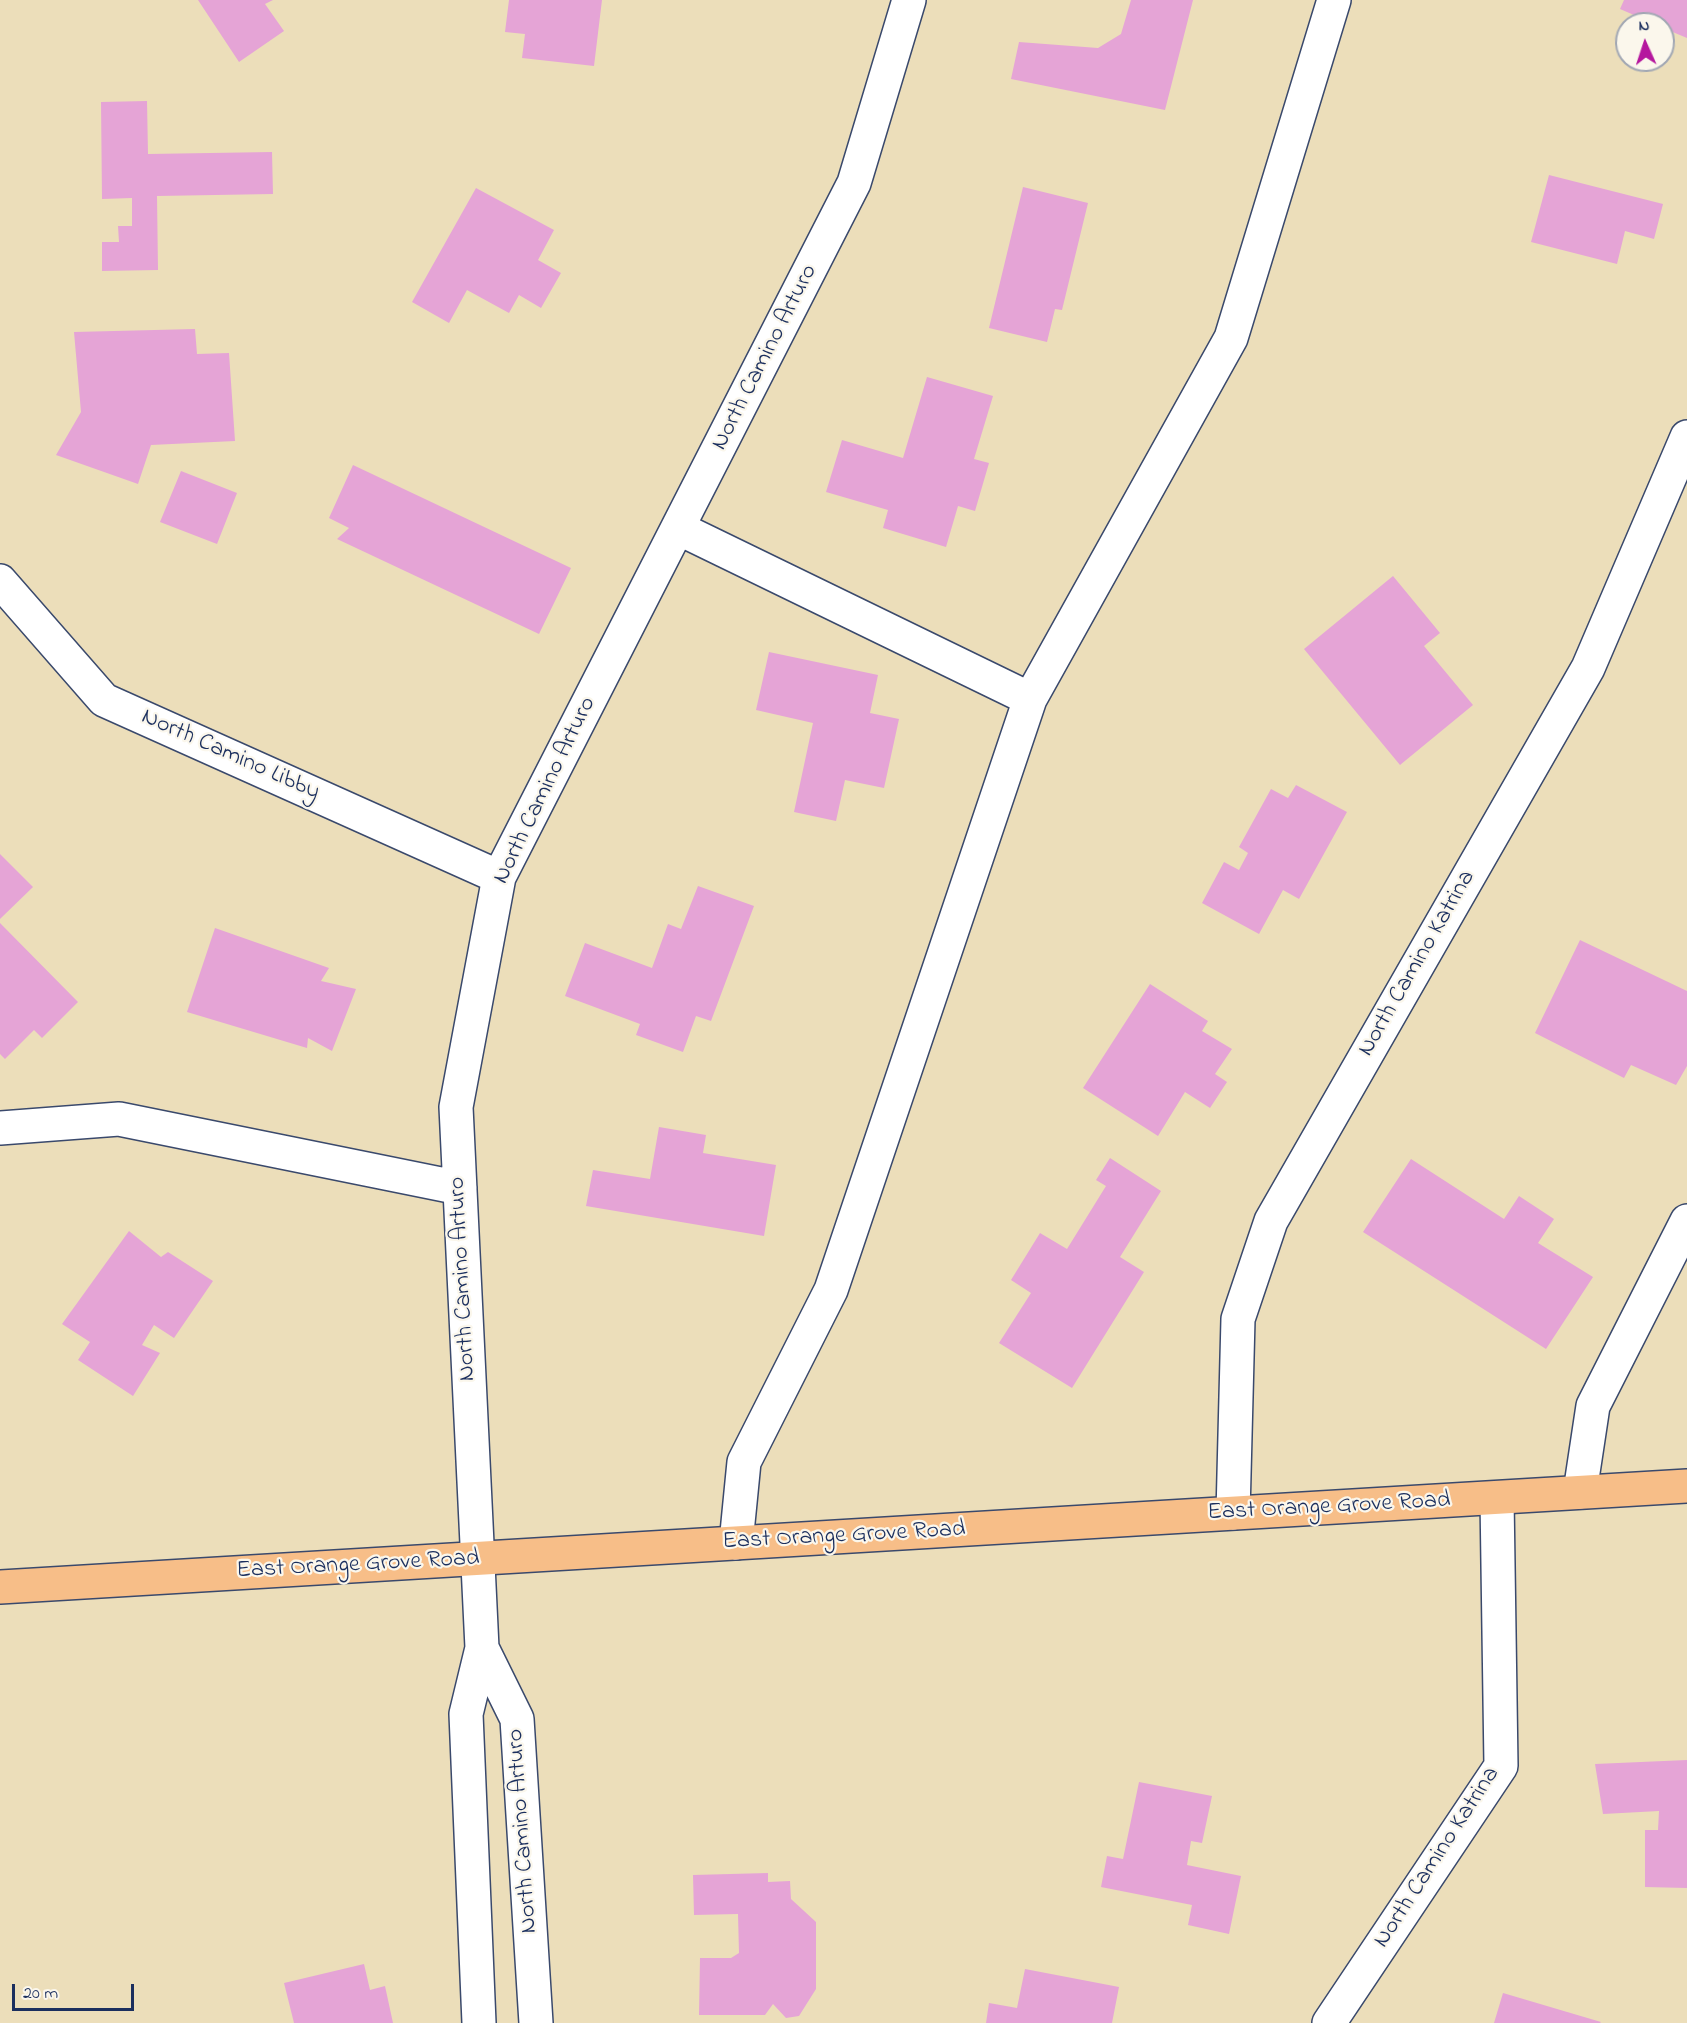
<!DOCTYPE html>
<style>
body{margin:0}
#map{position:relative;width:1687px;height:2023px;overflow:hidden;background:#ecdeba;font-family:"Indie Flower",sans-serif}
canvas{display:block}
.north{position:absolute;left:1615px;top:12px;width:60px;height:60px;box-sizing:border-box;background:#fbf7ec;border:2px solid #a1a7b3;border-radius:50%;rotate:357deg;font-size:16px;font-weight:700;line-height:24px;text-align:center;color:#1b2f5e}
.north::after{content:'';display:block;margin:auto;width:21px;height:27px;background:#b5179e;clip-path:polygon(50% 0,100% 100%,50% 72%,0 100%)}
.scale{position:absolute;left:12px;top:1984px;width:122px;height:27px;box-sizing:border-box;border:3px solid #1b2f5e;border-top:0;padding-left:8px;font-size:18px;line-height:21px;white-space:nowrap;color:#1b2f5e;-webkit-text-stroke:4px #fbf7ec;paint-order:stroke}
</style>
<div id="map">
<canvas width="1687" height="2023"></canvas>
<div class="north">N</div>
<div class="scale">20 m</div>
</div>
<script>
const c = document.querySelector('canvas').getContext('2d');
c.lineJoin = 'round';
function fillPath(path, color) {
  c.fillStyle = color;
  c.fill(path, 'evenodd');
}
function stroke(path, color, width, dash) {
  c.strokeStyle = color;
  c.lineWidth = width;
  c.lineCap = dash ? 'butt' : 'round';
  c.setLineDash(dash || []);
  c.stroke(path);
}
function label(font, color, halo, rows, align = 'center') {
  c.font = font + ' "Indie Flower",sans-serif';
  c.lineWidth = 4.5;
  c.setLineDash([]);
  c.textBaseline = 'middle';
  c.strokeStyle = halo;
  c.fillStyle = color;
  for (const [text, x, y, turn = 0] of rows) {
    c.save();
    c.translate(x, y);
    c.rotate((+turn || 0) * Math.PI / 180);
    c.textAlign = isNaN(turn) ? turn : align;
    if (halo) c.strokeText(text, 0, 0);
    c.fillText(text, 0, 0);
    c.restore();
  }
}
fillPath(new Path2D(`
 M198,0H273L265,4L284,31L239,62Z
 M509,0H602L594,66L522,58L525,34L505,32Z
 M1131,0H1193L1165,110L1011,79L1019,42L1098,48L1121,34Z
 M1624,0H1687V38L1663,28V24H1655L1620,9Z
 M147,101L148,154L272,152L273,194L157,196L158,270L102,271V242H119L118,226H132V198L102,199L101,102Z
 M1549,175L1663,204L1654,239L1625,231L1617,264L1531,242Z
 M1023,187L1088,203L1062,310L1055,309L1047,342L989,328Z
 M476,188L554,230L538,260L561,273L541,308L519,295L509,313L467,290L449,323L412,302Z
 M195,329L197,354L229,353L235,441L151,445L138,484L56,455L81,412L74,332Z
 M927,377L993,396L974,459L989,463L975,511L958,506L946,547L883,528L888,510L826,492L842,440L903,458Z
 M353,465L571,568L539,634L337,539L349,528L329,518Z
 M181,471L237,493L217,544L160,522Z
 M1393,576L1440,633L1424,646L1473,705L1400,765L1304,649Z
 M769,652L878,675L870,713L899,719L884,788L845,780L836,821L794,812L813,723L756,710Z
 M1296,785L1347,812L1299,899L1283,890L1259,934L1202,903L1224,862L1239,870L1248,853L1239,847L1271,789L1288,798Z
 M0,854L33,887L0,919Z
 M698,886L754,906L711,1021L696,1016L683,1052L636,1035L640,1024L565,996L585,943L652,968L668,924L681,929Z
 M0,923L78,1002L42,1038L34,1030L5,1059L0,1054Z
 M215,928L329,968L321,981L356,989L332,1051L308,1038L307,1048L187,1012Z
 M1580,940L1687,991V1066L1676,1085L1631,1065L1624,1078L1535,1033Z
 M1150,984L1208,1021L1202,1031L1232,1049L1215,1074L1227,1082L1210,1108L1185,1092L1158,1136L1083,1088Z
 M659,1127L706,1135L703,1153L776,1165L764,1236L586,1206L593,1170L650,1179Z
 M1110,1158L1161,1191L1120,1257L1144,1272L1072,1388L999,1343L1031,1293L1011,1280L1040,1233L1067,1249L1106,1186L1096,1180Z
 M1411,1159L1504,1219L1519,1196L1554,1219L1538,1243L1593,1277L1546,1349L1363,1232Z
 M129,1231L161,1257L168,1252L213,1281L174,1338L154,1325L142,1345L160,1353L133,1396L78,1360L90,1342L62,1324Z
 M1687,1760V1888L1645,1887V1830H1658L1659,1811L1603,1814L1595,1764Z
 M1139,1782L1212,1796L1202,1843L1191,1841L1187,1865L1241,1876L1229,1934L1188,1925L1192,1905L1101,1887L1107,1856L1123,1859Z
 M768,1873V1882L790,1881L791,1899L816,1922V1989L799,2016L786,2018L773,2004L765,2015H699L700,1958H731L739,1953L738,1914L694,1915L693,1875Z
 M364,1964L370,1990L385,1986L393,2023H294L284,1983Z
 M1025,1969L1119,1987L1112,2023H986L989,2003L1017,2008Z
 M1503,1993L1601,2022L1600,2023H1494Z`), '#e5a4d6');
const minor = new Path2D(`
 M678,528L1030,699L1231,338L1334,0
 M0,581L104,700L499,877
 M0,1128L119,1119L460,1188
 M1580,1492L1593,1406L1687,1221
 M1233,1513L1238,1319L1271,1221L1588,668L1687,437
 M736,1543L744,1462L831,1290L1030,699
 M482,1648L456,1107L499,877L854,183L909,0
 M479,2023L466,1714L482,1648L517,1719L536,2023
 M1329,2023L1501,1766L1497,1498`);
const major = new Path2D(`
 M0,1587L1687,1486`);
stroke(minor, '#3a496c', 36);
stroke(major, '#3a496c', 36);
stroke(minor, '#fff', 33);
stroke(major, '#f7be88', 33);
label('24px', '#1b2f5e', '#fbf7ec', [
 ["North Camino Arturo",766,358,-63],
 ["North Camino Libby",230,756,24],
 ["North Camino Arturo",546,791,-64],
 ["North Camino Katrina",1418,964,-60],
 ["North Camino Arturo",464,1279,-93],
 ["East Orange Grove Road",1329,1508,-3],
 ["East Orange Grove Road",844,1537,-3],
 ["East Orange Grove Road",358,1566,-3],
 ["North Camino Arturo",524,1831,-94],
 ["North Camino Katrina",1438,1858,-57]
]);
</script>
